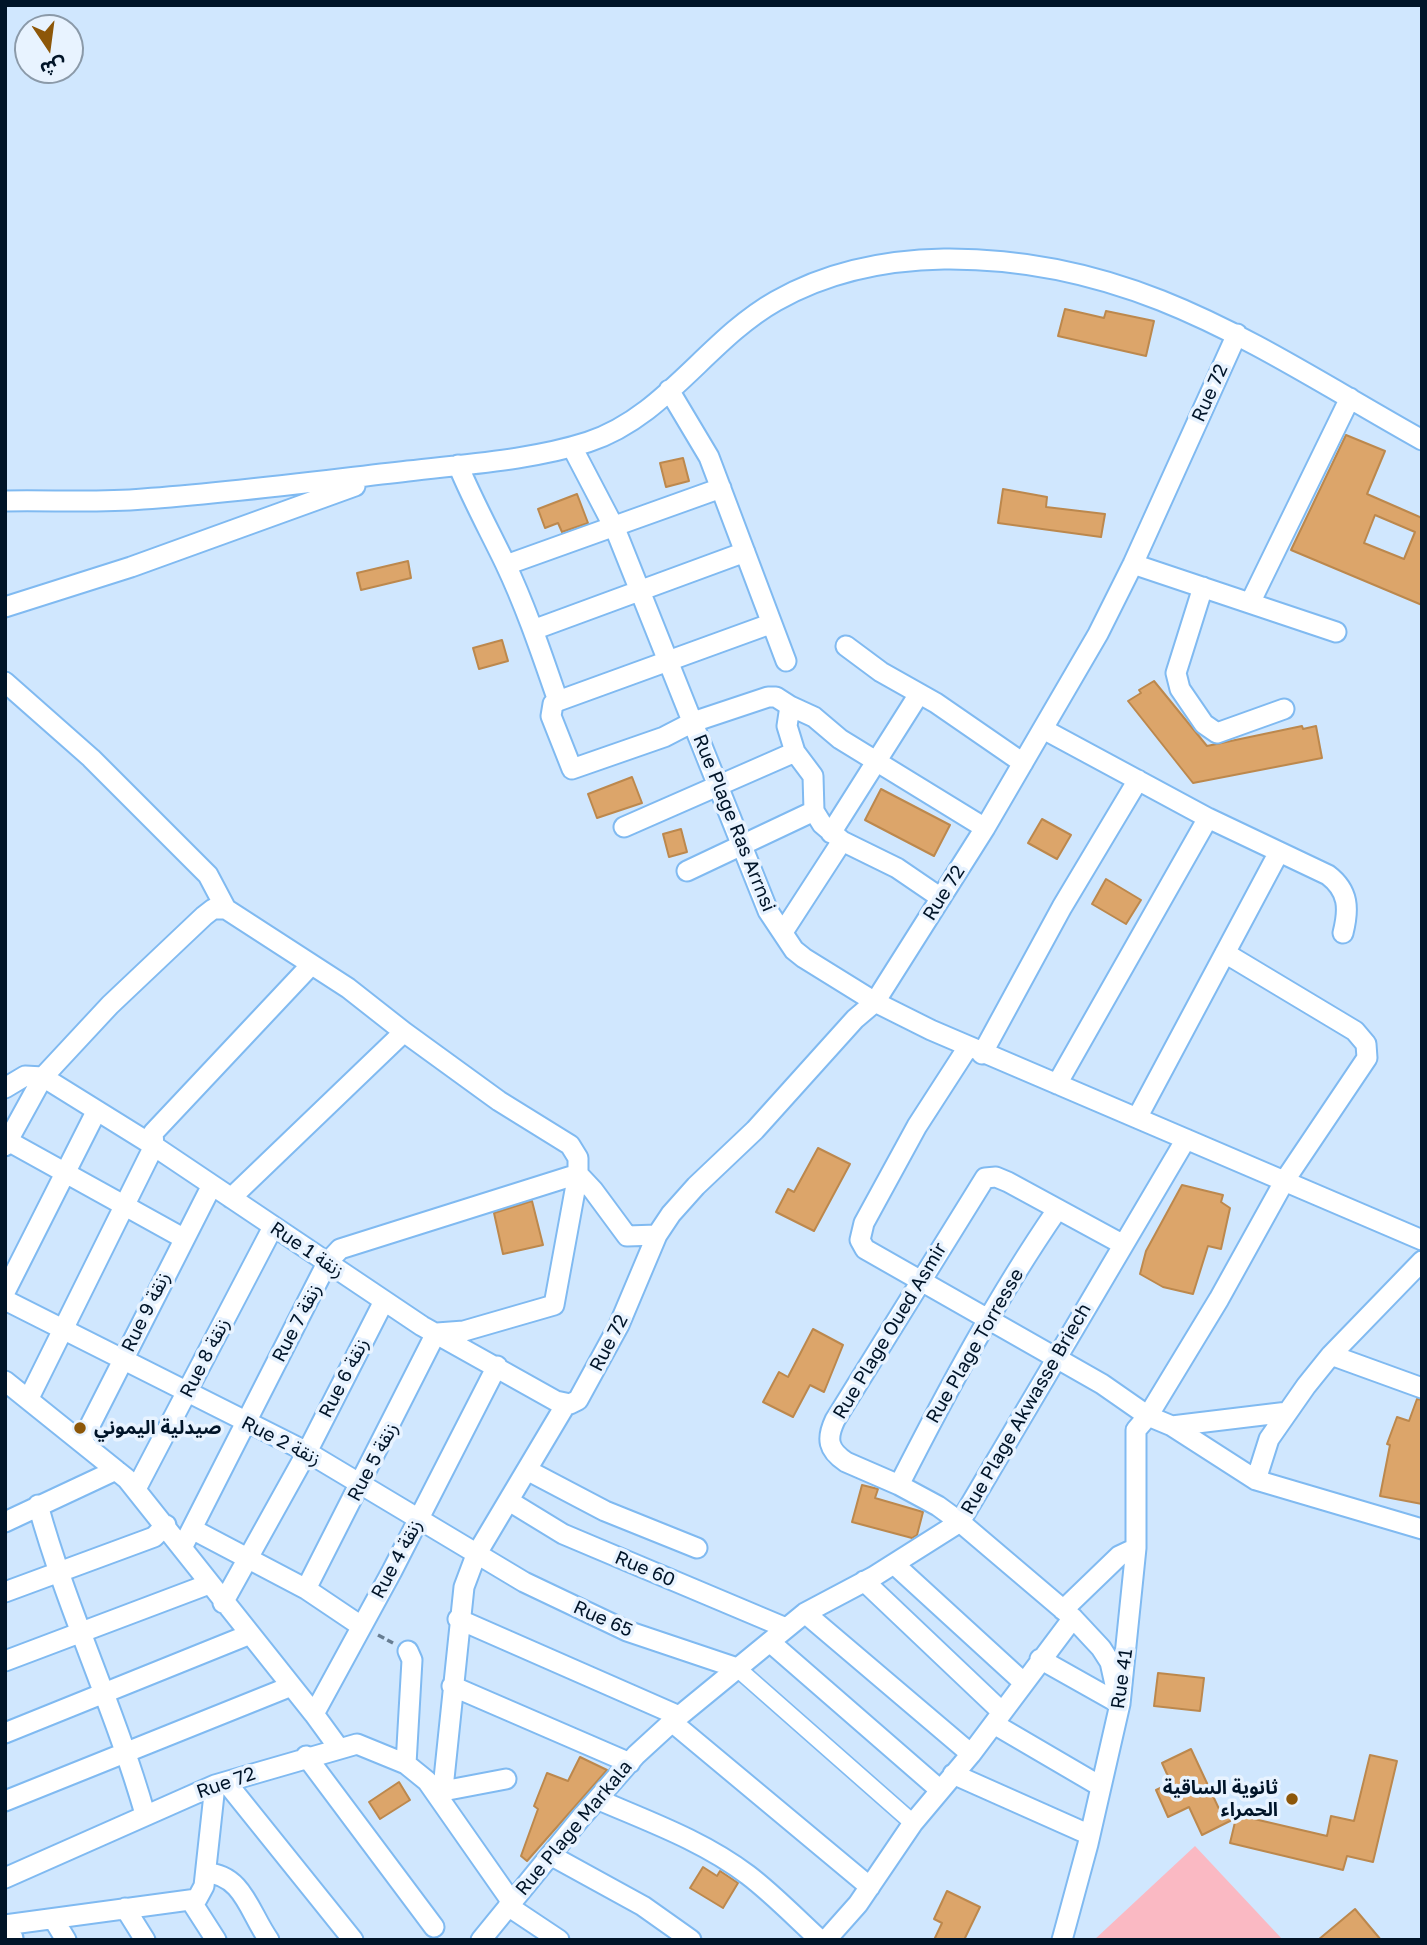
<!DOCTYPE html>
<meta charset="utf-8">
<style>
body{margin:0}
#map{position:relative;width:1427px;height:1945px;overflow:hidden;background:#d0e7fe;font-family:"Golos Text","Noto Sans Arabic",sans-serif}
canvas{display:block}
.frame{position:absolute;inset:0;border:7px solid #001428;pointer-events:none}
.north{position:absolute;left:14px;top:14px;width:70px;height:70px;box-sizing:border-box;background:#e8f3ff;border:2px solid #8b9aa9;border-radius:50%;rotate:167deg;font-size:19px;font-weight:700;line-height:28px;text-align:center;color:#001428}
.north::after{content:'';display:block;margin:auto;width:24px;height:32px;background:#8d5709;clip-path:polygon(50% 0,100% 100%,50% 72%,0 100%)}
</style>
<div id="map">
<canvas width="1427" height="1945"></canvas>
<div class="frame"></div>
<div class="north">ش</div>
</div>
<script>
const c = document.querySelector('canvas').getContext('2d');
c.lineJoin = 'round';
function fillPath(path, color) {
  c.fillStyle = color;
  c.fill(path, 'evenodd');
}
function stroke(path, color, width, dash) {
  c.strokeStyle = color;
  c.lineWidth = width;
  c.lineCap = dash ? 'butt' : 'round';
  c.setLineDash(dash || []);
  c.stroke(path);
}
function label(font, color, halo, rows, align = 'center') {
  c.font = font + ' "Golos Text","Noto Sans Arabic",sans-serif';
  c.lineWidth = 7;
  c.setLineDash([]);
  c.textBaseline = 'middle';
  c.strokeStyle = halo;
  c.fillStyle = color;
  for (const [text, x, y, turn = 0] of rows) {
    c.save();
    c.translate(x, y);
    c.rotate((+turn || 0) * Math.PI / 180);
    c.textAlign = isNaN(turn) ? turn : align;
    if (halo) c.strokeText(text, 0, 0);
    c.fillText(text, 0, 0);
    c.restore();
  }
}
fillPath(new Path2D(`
 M1195,1846L1283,1940H1094Z`), '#fab9c3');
const building = new Path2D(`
 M1065,309L1104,318L1106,311L1154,321L1146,356L1058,336Z
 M1346,435L1385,451L1367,494L1422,518V605L1291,550ZM1375,515L1415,532L1404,559L1364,543Z
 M683,458L689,481L666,487L660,463Z
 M1003,489L1047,497L1046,507L1105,514L1101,537L998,523Z
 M577,494L588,523L562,532L558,523L545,528L538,509Z
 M408,561L411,578L361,590L357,573Z
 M502,640L508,661L479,669L473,648Z
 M1154,681L1207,746L1302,726L1303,729L1316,726L1322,758L1193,783L1128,701L1141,693L1139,690Z
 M632,777L642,803L597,818L588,794Z
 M881,789L950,825L934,856L865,820Z
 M1042,819L1071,835L1057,859L1028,843Z
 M681,829L687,852L669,857L663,834Z
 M1106,879L1141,900L1126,924L1092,904Z
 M818,1148L850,1164L814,1231L776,1212L788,1189L794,1192Z
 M1182,1185L1223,1195L1221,1202L1230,1208L1221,1249L1208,1246L1193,1294L1163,1287L1140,1274L1146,1251Z
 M532,1201L543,1245L503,1254L494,1213Z
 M813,1329L843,1345L824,1392L810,1385L793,1417L763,1402L779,1372L788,1377Z
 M1417,1399L1422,1400V1504L1380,1496L1390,1445L1387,1444L1397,1417L1409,1421Z
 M862,1485L878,1489L875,1498L923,1512L917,1535L912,1538L852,1522Z
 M1158,1673L1204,1678L1200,1711L1154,1706Z
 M1191,1749L1220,1811L1327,1836L1331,1816L1354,1821L1370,1755L1397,1761L1373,1862L1347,1856L1343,1870L1230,1843L1236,1818L1202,1835L1189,1807L1168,1817L1156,1790L1171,1783L1162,1763Z
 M580,1757L607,1770L527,1861L521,1856L538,1809L534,1806L547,1773L568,1781Z
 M399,1782L410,1800L380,1819L369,1802Z
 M703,1867L717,1876L720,1871L738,1883L723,1908L690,1888Z
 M947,1891L980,1907L964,1940H934L942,1923L934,1919Z
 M1355,1909L1381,1940H1318Z`);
fillPath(building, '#dca56a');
stroke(building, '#bc884d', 2);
const pedestrian = new Path2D(`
 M737,1668L913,1823`);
const minor = new Path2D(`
 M669,390L709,457L786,661
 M572,447L616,531L768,911L794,950L804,958L875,1002L931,1030L1422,1240
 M458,465C472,499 489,530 505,563C526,607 542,655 558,701L553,704L551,716L572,769L664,737L693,722L768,697H776L790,706L787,726L795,752L813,776L814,811L822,824L842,841L897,868L941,898
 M5,501C51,500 97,503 143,499C231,493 320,481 408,471C467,464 532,460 588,442C665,417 707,340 776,301C827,272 886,260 944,259C1137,257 1263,351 1422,440
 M1133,564L1336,632
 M506,565L721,488
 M1203,587L1176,673L1180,689L1204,724L1217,733L1284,709
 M1250,603L1350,398
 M5,607L131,567L355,486
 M533,630L745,552
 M846,646L881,672L936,703L1023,763
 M5,682L91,758L208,875L226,909L348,988L404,1032L231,1198
 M558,701L770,624
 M790,706L814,717L840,739L985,828
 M1043,729L1208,818L1328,875C1349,891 1349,909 1343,933
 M624,827L795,752
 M831,833L919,694
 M687,871L814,811
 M783,932L842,841
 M404,1032L499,1101L570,1145L578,1158V1174L554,1305L464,1331L437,1333
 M968,1047L917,1126L864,1223L860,1240L865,1249L1102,1384L1148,1416L1172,1426L1256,1480L1422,1529
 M982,1054L1062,907L1138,780
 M43,1077L154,1146L422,1326L556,1401L570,1404L578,1400L619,1325L657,1235L671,1214L696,1186L755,1130L855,1019L875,1002L985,828L1098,634L1133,564L1237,334
 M1057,1084L1208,818
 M5,1088L25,1076L43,1077
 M1137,1118L1279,852
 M8,1141L183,1238
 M5,1146L43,1077L110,1005L204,916L213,909H226
 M5,1292L96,1112
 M5,1300L307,1452L524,1582L627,1631L737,1668
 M1331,1355L1422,1388
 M5,1381L127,1479L314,1714
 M29,1398L154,1146L153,1133L311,965
 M1172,1426L1288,1412
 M82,1441L212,1185
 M527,1470L605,1511L697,1548
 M1256,1480L1269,1439L1306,1386L1331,1355L1422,1261
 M899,1485C947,1391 997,1297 1057,1210
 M136,1489L273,1227
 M509,1501L563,1534L786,1628
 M38,1505C67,1610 115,1709 145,1814
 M5,1522L116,1470
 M192,1529L306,1589L361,1626
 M182,1548L327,1263L340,1249L578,1174L593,1190L627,1236L657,1235
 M894,1564L1023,1682
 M864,1581L1002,1712
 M306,1589L436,1333
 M5,1592L154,1537L166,1525
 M223,1603L307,1452L384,1301
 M1063,1610L1119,1556L1136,1548
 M805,1613L971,1754
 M458,1619L679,1716
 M770,1642L939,1789
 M1040,1659L1120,1704
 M5,1661L209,1584
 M452,1686L630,1763
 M1116,1689L1110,1662L1101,1648L1073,1618L960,1522L938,1506L899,1485L846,1462C828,1450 826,1439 835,1420L985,1178L996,1177L1008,1182L1122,1244
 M672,1722L870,1887
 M994,1724L1100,1786
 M5,1733L248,1635
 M338,1747L314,1714L392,1571L497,1366
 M306,1756L434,1927
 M406,1764L412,1660L408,1651
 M953,1774L1090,1835
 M226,1782L353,1940
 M443,1791L506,1779
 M442,1798L464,1587L476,1555L566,1404
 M599,1800C650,1822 703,1841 748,1875C773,1894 796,1918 820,1940
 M5,1801L289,1687
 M552,1856L643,1906L691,1940
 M206,1873C243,1874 250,1914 269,1940
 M5,1878L215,1785L357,1744L406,1764L427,1781L511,1901
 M191,1901L216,1940
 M508,1906L559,1940
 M125,1908L145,1940
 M54,1920L66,1940
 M5,1925L197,1899L204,1886L215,1785
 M11,1940L13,1938
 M481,1940L579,1820L636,1755L672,1722L805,1613L873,1577L960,1522L1186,1139
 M826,1940L858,1904L913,1823L971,1754L1073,1618
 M1062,1940L1088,1844L1120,1704L1136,1548V1430L1148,1416L1219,1299L1285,1180L1367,1058L1366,1044L1355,1031L1225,953`);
stroke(pedestrian, '#80baf1', 19);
stroke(minor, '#80baf1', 23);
stroke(new Path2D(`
 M378,1635L393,1643`), '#677d92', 3.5, [7, 3.5]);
stroke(pedestrian, '#fff', 16);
stroke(minor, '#fff', 19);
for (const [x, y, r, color] of [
 [80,1428,7,"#8d5709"],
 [1292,1799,7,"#8d5709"]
]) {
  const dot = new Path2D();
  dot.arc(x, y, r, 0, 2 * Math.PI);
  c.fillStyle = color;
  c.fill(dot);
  stroke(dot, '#e8f3ff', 2.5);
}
label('19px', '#001428', '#e8f3ff', [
 ["Rue 72",1210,393,-66],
 ["Rue Plage Ras Arrnsi",734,823,68],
 ["Rue 72",944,893,-58],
 ["Rue 1 زنقة",307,1250,34],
 ["Rue 9 زنقة",146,1312,-64],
 ["Rue 7 زنقة",297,1323,-63],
 ["Rue Plage Oued Asmir",890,1331,-59],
 ["Rue 72",609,1343,-63],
 ["Rue Plage Torresse",975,1346,-60],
 ["Rue 8 زنقة",205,1358,-63],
 ["Rue 6 زنقة",344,1378,-63],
 ["Rue Plage Akwasse Briech",1026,1409,-60],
 ["Rue 2 زنقة",281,1441,27],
 ["Rue 5 زنقة",373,1462,-62],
 ["Rue 4 زنقة",397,1559,-62],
 ["Rue 60",645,1569,23],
 ["Rue 65",603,1619,24],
 ["Rue 41",1122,1679,-82],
 ["Rue 72",226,1783,-19],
 ["Rue Plage Markala",574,1828,-50]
]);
label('bold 19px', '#001428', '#e8f3ff', [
 ["صيدلية اليموني",94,1428],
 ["ثانوية الساقية",1278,1788,"right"],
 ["الحمراء",1278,1810,"right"]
], 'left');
</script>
